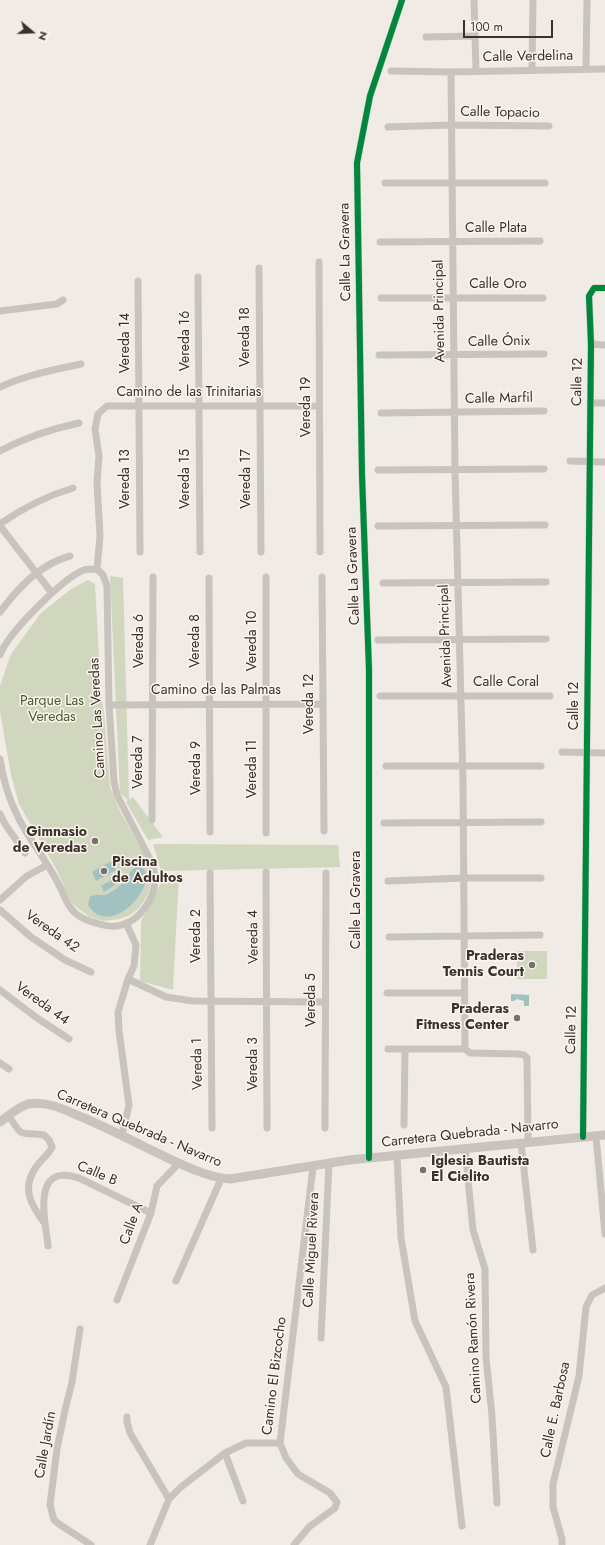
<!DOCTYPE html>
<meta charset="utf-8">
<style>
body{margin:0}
#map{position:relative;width:605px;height:1545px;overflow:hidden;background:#f0ebe5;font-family:Jost,sans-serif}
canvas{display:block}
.north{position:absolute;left:12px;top:12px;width:40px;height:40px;-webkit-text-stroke:3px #fbf5ee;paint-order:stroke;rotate:109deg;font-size:11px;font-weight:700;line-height:16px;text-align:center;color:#3b302b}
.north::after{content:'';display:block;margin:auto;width:14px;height:18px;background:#3b302b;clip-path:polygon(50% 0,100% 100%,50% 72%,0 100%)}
.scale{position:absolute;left:463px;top:20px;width:90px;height:18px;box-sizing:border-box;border:2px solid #3b302b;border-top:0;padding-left:5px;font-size:12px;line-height:14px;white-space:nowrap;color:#3b302b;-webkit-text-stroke:3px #fbf5ee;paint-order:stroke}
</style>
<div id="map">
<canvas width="605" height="1545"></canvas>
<div class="north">N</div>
<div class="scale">100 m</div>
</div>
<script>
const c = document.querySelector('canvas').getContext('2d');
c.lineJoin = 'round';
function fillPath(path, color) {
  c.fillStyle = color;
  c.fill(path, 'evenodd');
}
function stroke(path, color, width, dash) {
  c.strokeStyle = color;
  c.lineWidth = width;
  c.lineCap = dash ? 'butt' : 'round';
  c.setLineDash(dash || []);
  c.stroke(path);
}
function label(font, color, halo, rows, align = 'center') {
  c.font = font + ' Jost,sans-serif';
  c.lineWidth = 3;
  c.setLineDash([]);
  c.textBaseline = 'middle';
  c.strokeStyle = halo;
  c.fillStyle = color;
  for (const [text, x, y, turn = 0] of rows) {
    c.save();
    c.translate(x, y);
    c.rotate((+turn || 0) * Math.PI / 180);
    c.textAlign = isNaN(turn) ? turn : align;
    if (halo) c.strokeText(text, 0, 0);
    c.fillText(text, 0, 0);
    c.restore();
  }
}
fillPath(new Path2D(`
 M110,576L123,578L129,800L133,797L163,837L148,840L126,802L128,800L120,793Z
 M88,580L95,584L101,695L104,712L110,787L120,811L149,863L152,880L148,894L140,907L130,915L120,919L104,921L90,917L75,906L69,899L58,872L19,804L11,775L0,711V686L11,654L41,613L71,589Z
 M153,844L338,845L340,867L161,871Z
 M179,873L173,990L140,981L141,921L165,875Z
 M517,951H547V979H517Z`), '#d1d6bf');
fillPath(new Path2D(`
 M112,861L116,870L96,881L92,872Z
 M137,865C168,873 113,944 88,905L90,897C99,893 98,896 105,895C107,895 109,893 111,892C127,883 125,876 137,865Z
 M115,878L118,883L104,892L101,886Z
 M511,994L529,995V1006H524V1001L517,999L514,1001H511Z`), '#a1c2c1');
stroke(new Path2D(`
 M474,0L476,71
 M426,37L475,36
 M586,69L587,0
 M532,70L533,0
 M391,71L451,72L605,69
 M451,72L455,470L463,781L465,1049L470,1053L518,1054L524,1055L527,1058L528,1142
 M388,127L451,125L549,126
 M385,183H545
 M380,242L540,241
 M319,262L320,552
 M259,268L261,552
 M198,277L200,552
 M138,281L140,552
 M381,298H543
 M0,311L57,304L63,300
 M591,344L605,345
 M379,355L544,354
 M0,387C26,375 53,370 81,364
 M590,403H605
 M381,413L544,411
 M0,451C26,437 51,429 79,423
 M570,461L605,462
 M378,470L544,469
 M0,524C23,508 46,496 73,488
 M0,526L52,593
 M378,526L545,525
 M97,569L100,536L97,483L99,456L95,429L98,414L107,406H319
 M266,577V833
 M322,577L324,831
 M209,578L210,832
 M383,583L546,582
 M0,612C18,588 40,564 70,556
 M378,640L546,639
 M0,655C8,633 63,578 84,570C88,569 93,569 97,569L103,575L107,586L109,705L114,782L117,795L153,865C153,869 155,873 155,877C156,898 139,923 117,926C110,927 102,925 96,923C88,921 80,918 74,912C66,904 63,892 58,883C46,859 28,839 17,815C8,797 3,779 0,759
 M380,696H550
 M109,705L323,704
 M562,752L605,753
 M386,766H541
 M0,814L5,824L25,853
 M152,820L153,577
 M384,823L541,822
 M266,872L267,1128
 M210,873L212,1128
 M388,881L464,878H541
 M0,900L27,876L47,865
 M0,910L31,937L65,960L91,972
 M389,937L540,935
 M128,979L166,997L193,1001L325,1002
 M0,990L37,1018L69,1039
 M387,993H464
 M388,1049H465
 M0,1063L9,1069
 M9,1116C24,1140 19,1131 44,1135L49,1140L52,1147C48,1156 41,1159 36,1167C21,1189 31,1205 45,1224
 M404,1125L405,1049
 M325,1128L326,873
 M122,1135L129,1105L119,1031L118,1012L128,979L134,966L136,945L126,923
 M596,1136L605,1234
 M583,1137L591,344L589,296L594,288H605
 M521,1143L533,1250
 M465,1148L473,1230L485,1269L486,1357L492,1416L497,1503
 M397,1156L401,1238L415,1321L446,1387L462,1526
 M369,1158V670L362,475L357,163L370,96L402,0
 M48,1246C45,1218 31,1162 79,1178L151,1213
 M176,1281L221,1179
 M117,1300L151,1213L157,1186L179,1163
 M80,1329L72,1382L65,1410L57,1449L50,1505L54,1520L59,1524L91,1545
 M321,1338L329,1163
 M127,1417V1422L130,1433L169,1499
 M225,1453L243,1501
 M150,1545L169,1499L181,1487L225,1453L246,1443H280
 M294,1545L309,1527L335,1508L337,1502L330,1493L298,1474L286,1458L280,1443L313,1167
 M562,1545V1539L553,1507V1484L579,1376L586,1307L592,1295L605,1288`), '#c9c3be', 7);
stroke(new Path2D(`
 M0,1122C8,1116 18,1107 28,1104C47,1100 67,1111 84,1118C105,1127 125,1137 145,1147C168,1158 205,1178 230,1179L349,1160L605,1135`), '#c9c3be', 9);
stroke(new Path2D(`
 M583,1137L591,344L589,296L594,288H605
 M369,1158V670L362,475L357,163L370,96L402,0`), '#00873e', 6);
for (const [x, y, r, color] of [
 [95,841,4,"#7a716c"],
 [104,871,4,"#7a716c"],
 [532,965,4,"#7a716c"],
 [517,1018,4,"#7a716c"],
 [423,1170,4,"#7a716c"]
]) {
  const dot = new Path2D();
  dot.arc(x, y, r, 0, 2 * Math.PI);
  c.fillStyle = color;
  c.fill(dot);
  stroke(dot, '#fbf5ee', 1.5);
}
label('14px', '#3b302b', '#fbf5ee', [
 ["Calle Verdelina",528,57,-1],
 ["Calle Topacio",500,113,1],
 ["Calle Plata",496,229],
 ["Calle La Gravera",346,252,-91],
 ["Calle Oro",498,285],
 ["Avenida Principal",440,311,-91],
 ["Vereda 18",246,337,-90],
 ["Vereda 16",186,341,-90],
 ["Calle Ónix",499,342,-1],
 ["Vereda 14",126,343,-90],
 ["Calle 12",578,382,-89],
 ["Camino de las Trinitarias",189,393],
 ["Calle Marfil",499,399,-1],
 ["Vereda 19",307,407,-90],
 ["Vereda 13",126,479,-90],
 ["Vereda 15",186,479,-90],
 ["Vereda 17",247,479,-90],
 ["Calle La Gravera",354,576,-92],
 ["Avenida Principal",446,636,-92],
 ["Vereda 6",140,641,-90],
 ["Vereda 8",196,641,-90],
 ["Vereda 10",253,641,-90],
 ["Calle Coral",506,683],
 ["Camino de las Palmas",216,691],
 ["Vereda 12",310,704,-90],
 ["Calle 12",575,706,-90],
 ["Camino Las Veredas",98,718,-93],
 ["Vereda 7",139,762,-90],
 ["Vereda 9",197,768,-90],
 ["Vereda 11",253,769,-90],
 ["Calle La Gravera",357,900,-90],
 ["Vereda 42",52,932,35],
 ["Vereda 2",197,936,-90],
 ["Vereda 4",254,937,-91],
 ["Vereda 5",312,1000,-90],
 ["Vereda 44",42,1004,36],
 ["Calle 12",572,1030,-89],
 ["Vereda 1",198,1064,-91],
 ["Vereda 3",254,1064,-90],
 ["Carretera Quebrada - Navarro",139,1129,23],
 ["Carretera Quebrada - Navarro",470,1134,-6],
 ["Calle B",97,1174,23],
 ["Calle A",132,1224,-70],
 ["Calle Miguel Rivera",312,1250,-87],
 ["Camino Ramón Rivera",474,1338,-93],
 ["Camino El Bizcocho",275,1376,-83],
 ["Calle E. Barbosa",556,1410,-78],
 ["Calle Jardín",46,1445,-80]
]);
label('14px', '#4a5a2e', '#fbf5ee', [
 ["Parque Las",52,702],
 ["Veredas",52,718]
]);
label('bold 14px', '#3b302b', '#fbf5ee', [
 ["Gimnasio",87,833],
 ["de Veredas",87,849],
 ["Piscina",112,863,"left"],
 ["de Adultos",112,879,"left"],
 ["Praderas",524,957],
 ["Tennis Court",524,973],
 ["Praderas",509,1010],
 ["Fitness Center",509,1026],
 ["Iglesia Bautista",431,1162,"left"],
 ["El Cielito",431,1178,"left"]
], 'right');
</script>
